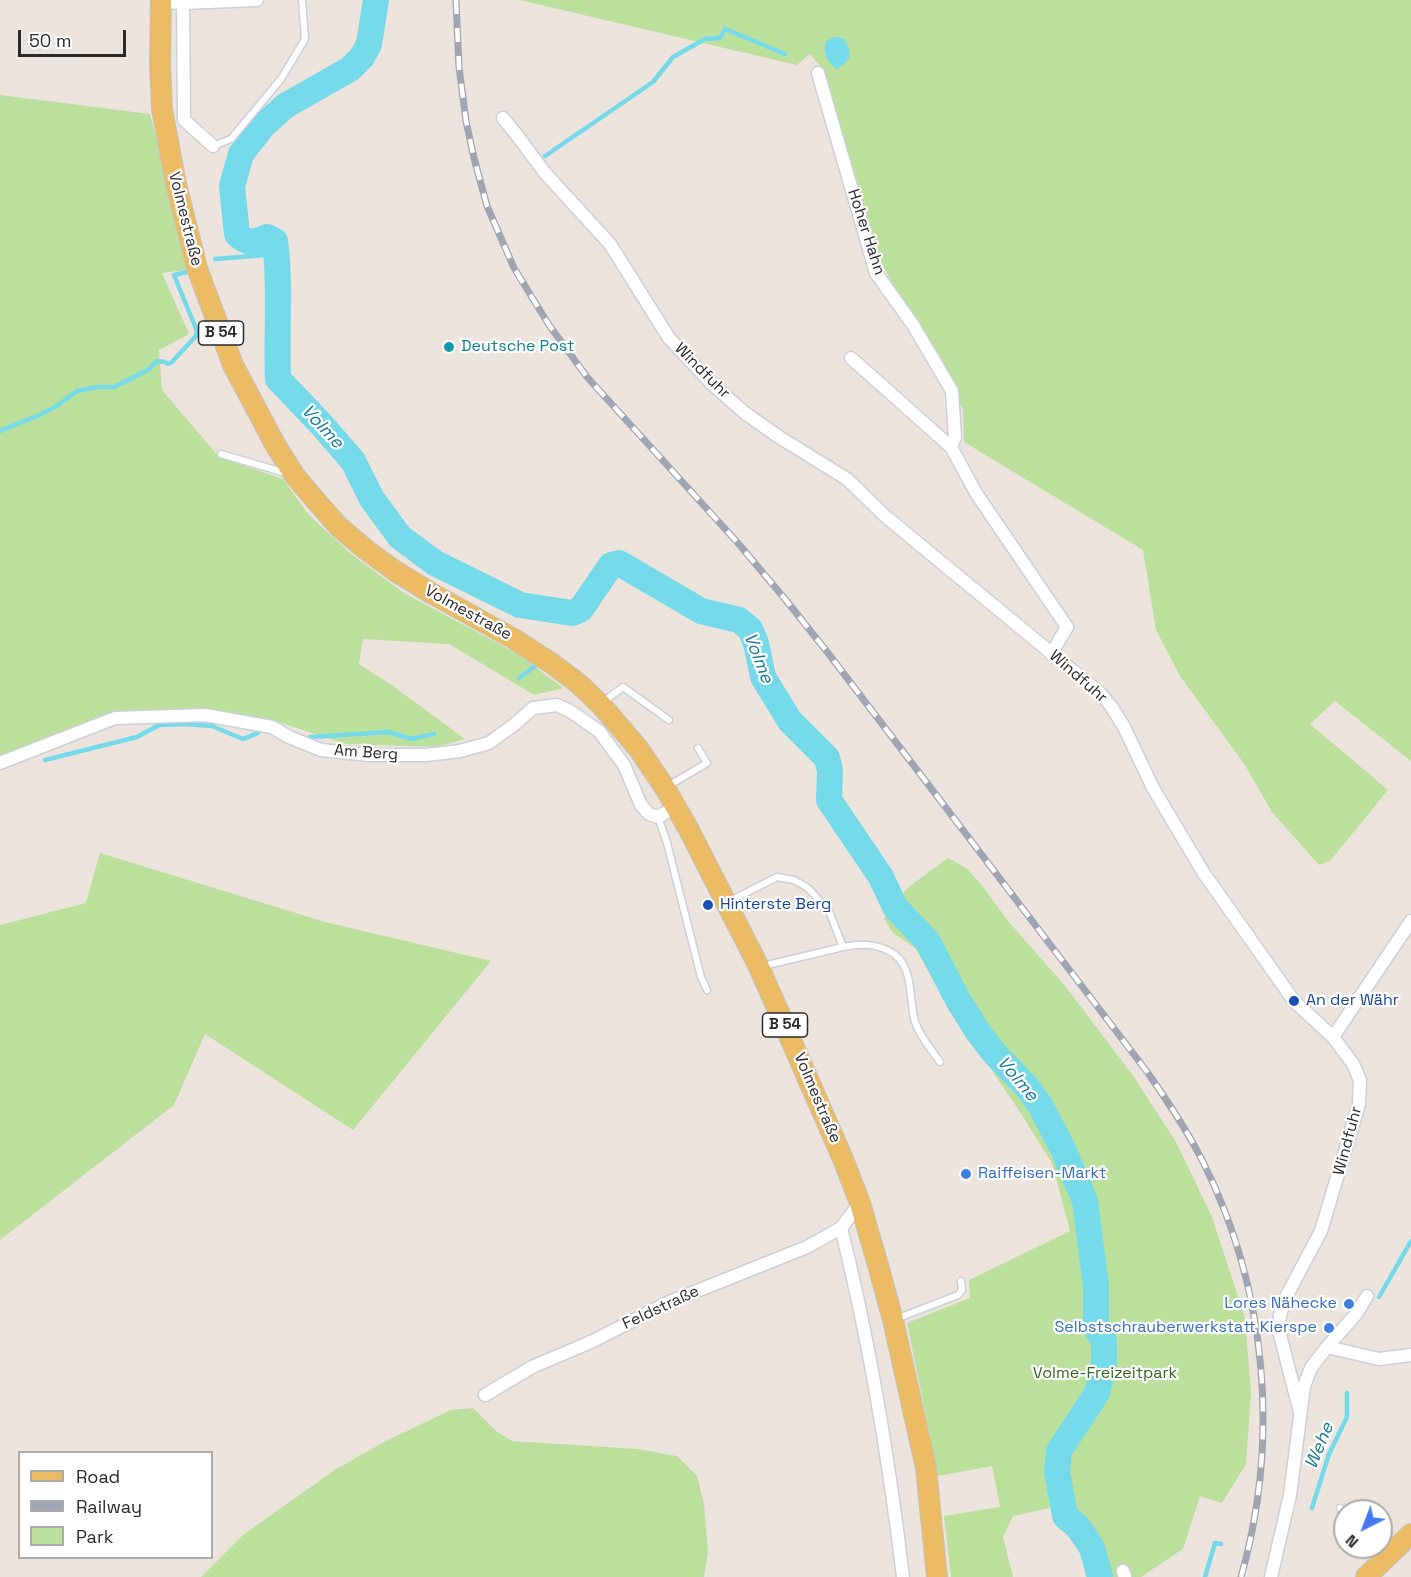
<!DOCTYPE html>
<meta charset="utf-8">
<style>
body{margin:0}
#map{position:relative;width:1411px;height:1577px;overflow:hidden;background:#ece4dd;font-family:"Space Grotesk",sans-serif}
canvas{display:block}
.legend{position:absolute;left:18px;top:1451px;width:195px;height:108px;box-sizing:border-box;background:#fff;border:2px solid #aaa;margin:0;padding:8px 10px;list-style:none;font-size:18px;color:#2a2a2a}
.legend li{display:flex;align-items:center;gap:12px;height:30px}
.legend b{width:30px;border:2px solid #aaa}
.north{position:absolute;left:1333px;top:1499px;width:60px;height:60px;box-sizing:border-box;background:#fff;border:2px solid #aaa;border-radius:50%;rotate:222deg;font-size:16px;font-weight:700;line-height:24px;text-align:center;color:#2a2a2a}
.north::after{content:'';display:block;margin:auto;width:21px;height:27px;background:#4479f2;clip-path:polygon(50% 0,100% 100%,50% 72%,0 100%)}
.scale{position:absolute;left:18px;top:30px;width:108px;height:27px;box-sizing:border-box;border:3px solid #2a2a2a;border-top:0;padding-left:8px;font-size:18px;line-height:21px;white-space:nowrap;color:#2a2a2a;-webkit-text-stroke:4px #fff;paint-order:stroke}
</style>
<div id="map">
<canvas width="1411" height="1577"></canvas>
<ul class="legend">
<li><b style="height:8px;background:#ebbb63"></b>Road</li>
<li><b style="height:8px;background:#a0a5b4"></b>Railway</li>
<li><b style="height:16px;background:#bbe09c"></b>Park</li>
</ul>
<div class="north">N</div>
<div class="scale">50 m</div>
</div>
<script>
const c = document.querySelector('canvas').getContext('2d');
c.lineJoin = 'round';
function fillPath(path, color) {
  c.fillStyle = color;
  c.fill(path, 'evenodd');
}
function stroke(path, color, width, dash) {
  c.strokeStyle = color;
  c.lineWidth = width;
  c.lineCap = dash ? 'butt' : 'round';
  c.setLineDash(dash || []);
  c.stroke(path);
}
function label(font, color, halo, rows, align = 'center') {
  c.font = font + ' "Space Grotesk",sans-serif';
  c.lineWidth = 4.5;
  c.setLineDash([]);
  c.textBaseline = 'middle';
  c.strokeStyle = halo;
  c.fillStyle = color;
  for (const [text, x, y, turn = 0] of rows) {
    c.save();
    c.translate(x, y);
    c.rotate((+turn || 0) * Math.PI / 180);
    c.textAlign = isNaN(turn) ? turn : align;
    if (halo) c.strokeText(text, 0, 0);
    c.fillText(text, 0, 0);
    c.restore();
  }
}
fillPath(new Path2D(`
 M520,0H1411V761L1335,701L1310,724L1388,790L1330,861L1319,865L1272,812L1245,765L1180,676L1156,630L1143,550L964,442L963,409L879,259L822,68L810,54L797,65Z
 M0,95L150,114L192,269L162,273L189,334L159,350L162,390L219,457L283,479L308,514L351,554L404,593L503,646L525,659L563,688L534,695L449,644L363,639L359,664L393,686L465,739L436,747L346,744L269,719L205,710L112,713L0,757Z
 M100,853L325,922L491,961L353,1130L205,1034L174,1105L0,1240V925L86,903Z
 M948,858L966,868L981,884L1008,921L1066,987L1134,1077L1176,1142L1212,1217L1245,1318L1251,1393L1246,1464L1222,1503L1200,1496L1183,1549L1141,1577H1095L1091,1558L1070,1528L1050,1508L1013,1516L1003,1537L1013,1577H951L944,1516L1000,1507L992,1466L938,1476L907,1323L970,1298L969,1280L1070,1231L1052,1163L1020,1112L957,1019L915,948L893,933L884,919L895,901L910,886Z
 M473,1408L497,1432L513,1441L637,1449L677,1456L697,1476L704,1504L708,1552L704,1577H201L243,1535L336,1469L388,1440L451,1410Z`), '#bbe09c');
fillPath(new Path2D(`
 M833,37L843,38C853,53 853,59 837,69C830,65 821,52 826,43C827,40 831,39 833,37Z`), '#74d9e9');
stroke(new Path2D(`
 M545,156L653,82L673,57L705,39L720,38L725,29L785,54
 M215,259L277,254
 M0,431L39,415L55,407L77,391L97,387H114L148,370L157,361L165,362L168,364L172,362L196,336L197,331L174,275L186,272
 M519,678L535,666
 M310,737L389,732L411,739L434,734
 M45,760L137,737L159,725L186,724L212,726L243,739L258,733
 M1379,1297L1411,1241
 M1312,1508L1329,1454L1347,1417V1393
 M1205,1577L1215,1543L1221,1544`), '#74d9e9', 4.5);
stroke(new Path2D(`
 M376,0L369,44L362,57L350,69L285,106L263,126L241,154L232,186L237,234C247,244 255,243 267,237L275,241C281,286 276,333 278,379L322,425L353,461L372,499L400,537L435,563L520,605L572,613L581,609L611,565L619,563L701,611L739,620L750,629L756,643L763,677L790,721L827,758L830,771L829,800L881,877L895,907L928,942L958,1000L978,1032L995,1054L1027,1087L1040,1105L1063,1149L1085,1201L1096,1286V1328L1104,1341V1362L1097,1393L1059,1451L1057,1471L1065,1516L1078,1527L1092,1548L1100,1577`), '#74d9e9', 26);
const lane = new Path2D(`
 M213,146L231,139L281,79L305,39L302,0
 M221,454L286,473
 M603,702L623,687L669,720
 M668,786L707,763L698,748
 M658,817L667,843L701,977L707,990
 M728,902L777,877L794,880L808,888L829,911L843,947C860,944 873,943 889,951C915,964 908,997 915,1022C920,1037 931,1049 940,1062
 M763,966L843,947
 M896,1319L958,1295L962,1290L961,1281
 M1340,1508L1345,1514
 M1372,1547L1381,1558`);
const street = new Path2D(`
 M161,2L183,3L257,0
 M183,3L184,120L213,146
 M818,73L876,273L913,325L952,391L955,437L951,447L976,493L1067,627L1051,654
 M503,118L516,134L545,173L610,244L669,338L713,385L745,413L779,437L847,479L885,516L1101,694L1111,706L1124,727L1153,788L1203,872L1294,1001L1333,1037L1353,1064L1360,1080L1359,1104L1321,1231L1287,1295L1280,1315L1279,1331L1300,1412
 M851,358L951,447
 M0,763L115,718L205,715L272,727L289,737L321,750L369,755H426L460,751L489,743L515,724L533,708L557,705L570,711L599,731L624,765L641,805L649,814L658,817L675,807
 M1333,1037L1411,921
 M860,1203L841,1228C870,1343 889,1460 903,1577
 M1327,1347L1357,1313L1367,1296
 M485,1395L532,1367L593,1341L667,1303L807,1247L841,1228
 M1123,1571L1125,1577
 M1271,1577L1290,1495L1304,1386L1311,1368L1327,1347L1379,1359L1411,1355`);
const primary = new Path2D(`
 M161,0L160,64L162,109L176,184L197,268L233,365L276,446L295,476L317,502L339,527L365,549L395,571L431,593L514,639L554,665L579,684L601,705L638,748L665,788L689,830L759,967L843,1159L860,1203L878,1265L893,1320L926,1468L937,1577
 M1366,1577L1411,1534`);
stroke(lane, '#cbd0db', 9);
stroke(street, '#cbd0db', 15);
stroke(primary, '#c3c3c3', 22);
stroke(lane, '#fff', 6);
stroke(street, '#fff', 12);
stroke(primary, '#ebbb63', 20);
const rail = new Path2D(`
 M456,0L459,67L466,121L474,158L487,206L514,268L549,325L587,377L737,542L785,599L828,653L1148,1073C1168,1102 1187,1130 1203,1162C1267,1289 1280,1440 1241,1577`);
stroke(rail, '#a0a5b4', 7);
stroke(rail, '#fff', 4.5, [14]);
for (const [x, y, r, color] of [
 [449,347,6,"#0f9aa8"],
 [708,905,6,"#1a4fb4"],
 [1294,1001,6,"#1a4fb4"],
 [966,1174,6,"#3f7fe0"],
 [1349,1304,6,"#3f7fe0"],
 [1329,1328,6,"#3f7fe0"]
]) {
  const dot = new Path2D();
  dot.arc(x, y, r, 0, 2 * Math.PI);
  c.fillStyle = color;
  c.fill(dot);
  stroke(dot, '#fff', 2);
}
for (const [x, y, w] of [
 [221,333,45],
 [785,1025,45]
]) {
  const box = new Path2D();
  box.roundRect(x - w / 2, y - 12, w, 24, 4.5);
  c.fillStyle = '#fff';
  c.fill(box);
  stroke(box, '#2a2a2a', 1.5);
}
label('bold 15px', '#2a2a2a', null, [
 ["B 54",221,333],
 ["B 54",785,1025]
]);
label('16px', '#2a2a2a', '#fff', [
 ["Volmestraße",185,219,76],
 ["Hoher Hahn",866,232,72],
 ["Windfuhr",702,371,45],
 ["Volmestraße",468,613,29],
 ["Windfuhr",1078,677,41],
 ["Am Berg",366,753,4],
 ["Volmestraße",817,1098,67],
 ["Windfuhr",1348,1141,-75],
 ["Feldstraße",661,1308,-25]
]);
label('16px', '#0d838f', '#fff', [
 ["Deutsche Post",461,347]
], 'left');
label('16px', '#164399', '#fff', [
 ["Hinterste Berg",720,905],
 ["An der Währ",1306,1001]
], 'left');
label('16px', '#366cbe', '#fff', [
 ["Raiffeisen-Markt",978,1174,"left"],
 ["Lores Nähecke",1337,1304],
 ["Selbstschrauberwerkstatt Kierspe",1317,1328]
], 'right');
label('16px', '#35651d', '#fff', [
 ["Volme-Freizeitpark",1105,1374]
]);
label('italic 18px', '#137996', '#fff', [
 ["Volme",322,427,47],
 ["Volme",758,658,69],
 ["Volme",1017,1079,50],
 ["Wehe",1320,1446,-68]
]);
</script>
